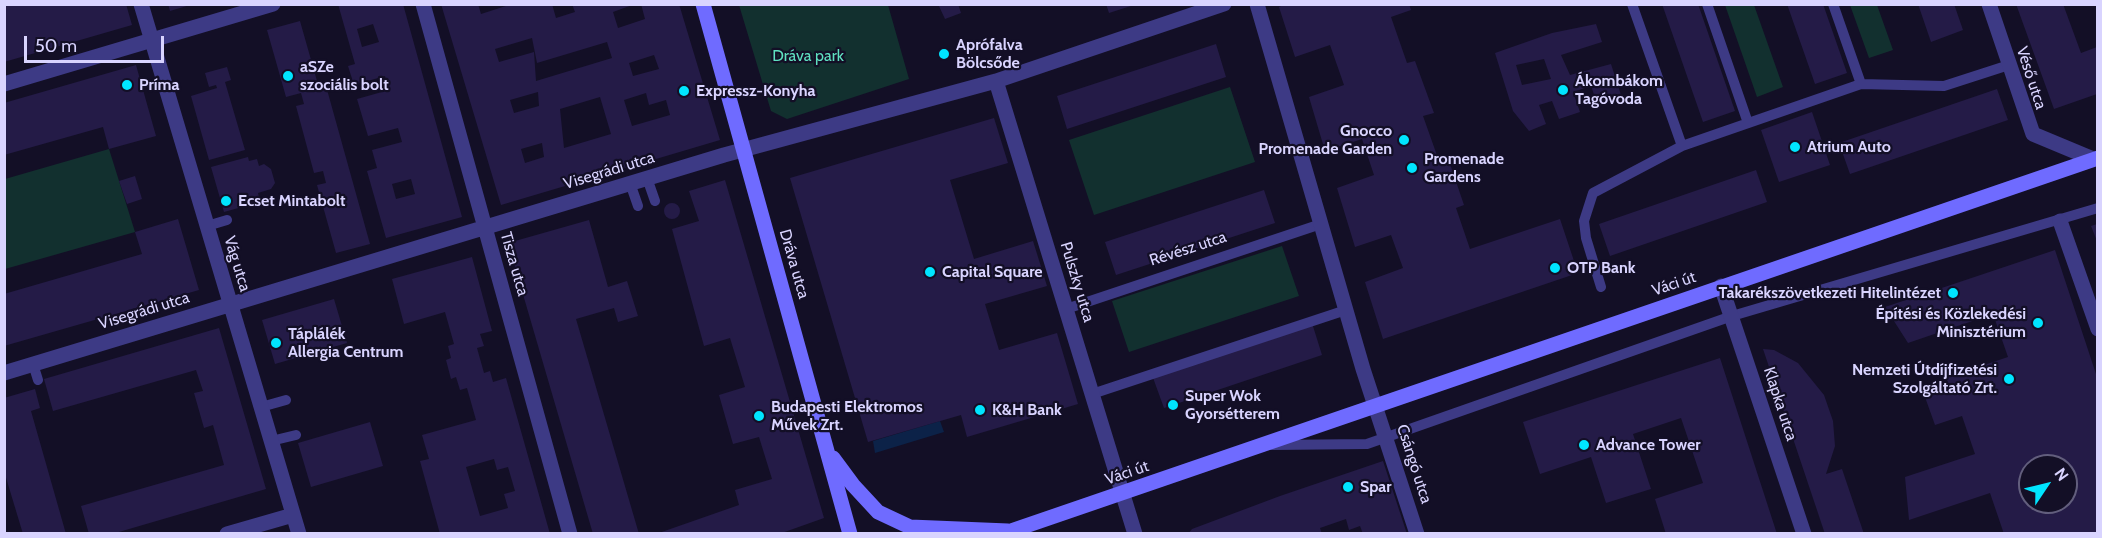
<!DOCTYPE html>
<meta charset="utf-8">
<style>
body{margin:0}
#map{position:relative;width:2102px;height:538px;overflow:hidden;background:#130f26;font-family:Cabin,sans-serif}
canvas{display:block}
.frame{position:absolute;inset:0;border:6px solid #d9d4ff;pointer-events:none}
.north{position:absolute;left:2018px;top:454px;width:60px;height:60px;box-sizing:border-box;background:#130f26;border:2px solid #625e7d;border-radius:50%;rotate:55deg;font-size:16px;font-weight:700;line-height:24px;text-align:center;color:#d9d4ff}
.north::after{content:'';display:block;margin:auto;width:21px;height:27px;background:#00e5ff;clip-path:polygon(50% 0,100% 100%,50% 72%,0 100%)}
.scale{position:absolute;left:24px;top:36px;width:140px;height:27px;box-sizing:border-box;border:3px solid #d9d4ff;border-top:0;padding-left:8px;font-size:18px;line-height:21px;white-space:nowrap;color:#d9d4ff;-webkit-text-stroke:4px #130f26;paint-order:stroke}
</style>
<div id="map">
<canvas width="2102" height="538"></canvas>
<div class="frame"></div>
<div class="north">N</div>
<div class="scale">50 m</div>
</div>
<script>
const c = document.querySelector('canvas').getContext('2d');
c.lineJoin = 'round';
function fillPath(path, color) {
  c.fillStyle = color;
  c.fill(path, 'evenodd');
}
function stroke(path, color, width, dash) {
  c.strokeStyle = color;
  c.lineWidth = width;
  c.lineCap = dash ? 'butt' : 'round';
  c.setLineDash(dash || []);
  c.stroke(path);
}
function label(font, color, halo, rows, align = 'center') {
  c.font = font + ' Cabin,sans-serif';
  c.lineWidth = 4.5;
  c.setLineDash([]);
  c.textBaseline = 'middle';
  c.strokeStyle = halo;
  c.fillStyle = color;
  for (const [text, x, y, turn = 0] of rows) {
    c.save();
    c.translate(x, y);
    c.rotate((+turn || 0) * Math.PI / 180);
    c.textAlign = isNaN(turn) ? turn : align;
    if (halo) c.strokeText(text, 0, 0);
    c.fillText(text, 0, 0);
    c.restore();
  }
}
fillPath(new Path2D(`
 M739,5H888L909,79L787,119L771,111Z
 M1725,5H1754L1783,87L1757,97Z
 M1850,5H1877L1893,50L1869,58Z
 M1230,87L1255,162L1094,215L1069,140Z
 M109,149L135,232L5,269V179Z
 M1282,246L1299,296L1129,352L1112,301Z`), '#12302f');
fillPath(new Path2D(`
 M940,421L944,432L875,453L873,441Z`), '#0c2248');
fillPath(new Path2D(`
 M4,4H126L132,25L4,62Z
 M168,4H190V5L170,11Z
 M338,4H403L462,217L386,238L367,171L377,168L372,150L402,142L398,128L368,136L357,99L389,90L385,76L354,85L348,66L355,64ZM373,24L379,42L362,47L357,29ZM411,179L415,194L396,199L392,184Z
 M441,4H478L481,14L512,4H552L556,18L575,12L572,4H635L613,12L618,28L645,19L641,4H679L720,140L501,205ZM532,38L537,63L607,42L612,58L536,81L534,52L499,62L495,49ZM654,55L659,69L633,76L629,63ZM538,92L539,106L514,113L510,100ZM646,93L649,105L666,100L670,115L632,126L624,100ZM600,97L611,134L564,148L560,109ZM542,143L544,157L525,163L521,149Z
 M938,4H958L961,13L945,19Z
 M1106,4H1134V5L1109,13Z
 M1285,4H1409L1411,10L1391,17L1407,63L1415,61L1434,113L1423,116L1439,161L1448,158L1464,205L1456,208L1470,249L1560,219L1578,273L1383,339L1365,282L1403,268L1391,235L1355,247L1337,188L1374,175L1362,139L1325,151L1309,97L1344,85L1330,45L1295,57L1279,7Z
 M1662,4H1698L1735,111L1703,122Z
 M1787,4H1823L1847,73L1815,84Z
 M1918,4H1954L1963,30L1931,42Z
 M2016,4H2063L2081,53L2097,47V94L2054,109Z
 M300,21L319,88L326,86L370,244L336,253L317,185L326,183L323,171L314,173L296,106L304,104L301,93L286,97L267,30Z
 M1596,24L1602,42L1561,55L1570,75L1611,64L1621,95L1598,106L1591,86L1573,92L1580,112L1559,119L1552,101L1539,105L1546,124L1529,131L1513,111L1495,53L1552,33ZM1544,59L1551,79L1522,85L1516,65Z
 M1216,44L1226,77L1067,129L1057,96Z
 M136,65L156,136L109,149L103,127L4,155V103Z
 M227,67L231,80L225,82L245,150L209,160L191,96L217,88L216,85L209,87L205,73Z
 M1997,89L2008,120L1850,174L1839,143Z
 M1812,112L1830,165L1779,182L1761,130Z
 M994,118L1008,163L950,180L974,259L1033,241L1047,286L985,304L999,350L1057,333L1078,404L967,437L961,415L868,442L790,178Z
 M248,157L249,161L257,159L259,166L264,164L271,169L275,183L271,189L258,193L260,202L224,212L211,167Z
 M1756,170L1767,202L1610,256L1599,224Z
 M135,176L142,199L127,204L119,181Z
 M725,180L824,518L779,534H656L739,505L735,490L772,479L759,437L733,444L719,395L745,387L730,338L704,346L672,229L699,221L689,191Z
 M1264,190L1275,223L1116,275L1105,242Z
 M664 211a8 8 0 1 1 16 0a8 8 0 1 1-16 0Z
 M178,219L199,290L4,346V294L142,254L135,232Z
 M589,220L608,287L627,281L638,316L618,322L614,308L576,319L639,534H593L508,243Z
 M2097,224V241L2091,226Z
 M2055,250L2097,377V534H2004L1990,493L1909,520L1905,477L1975,454L1962,416L1935,425L1921,386L2008,357L1993,314L1908,343L1885,307ZM2030,466H2066V502H2030Z
 M472,257L492,331L480,334L484,346L477,348L484,373L490,371L493,382L506,378L550,534H440L420,461L429,459L422,435L476,420L467,388L460,390L456,377L451,379L446,360L451,358L448,346L454,344L445,312L404,324L392,279ZM494,459L497,470L508,467L515,491L504,494L508,508L480,516L466,467Z
 M334,299L347,343L275,364L262,320Z
 M1312,323L1322,355L1164,408L1152,375Z
 M219,328L266,489L112,534H89L81,506L224,465L213,425L204,428L194,393L203,391L196,370L53,411L44,379Z
 M1763,349L1774,350L1798,363L1824,395L1833,421L1835,446L1826,474L1842,469L1864,534H1825Z
 M1720,358L1777,534H1666L1655,499L1703,483L1681,418L1633,434L1651,489L1606,503L1591,457L1540,474L1523,422Z
 M35,389L40,408L31,411L66,534H23L4,471V398Z
 M370,422L383,466L311,487L298,443Z
 M1383,461L1407,534H1363L1360,526L1349,530L1346,519L1320,528L1322,534H1188L1192,529L1280,496Z`), '#241b47');
stroke(new Path2D(`
 M1632,4L1682,146
 M1707,4L1748,123
 M1833,4L1861,84
 M647,178L655,201
 M630,183L638,206
 M207,226L227,220
 M1601,287L1586,238L1584,221L1593,193L1682,146L1861,84L1944,86L2009,65
 M1066,309L1321,224
 M33,364L38,380
 M1092,394L1346,310
 M261,407L286,400
 M271,441L296,435
 M1272,445L1367,444L1732,316L2098,208`), '#3d3a85', 10);
stroke(new Path2D(`
 M141,4L299,534
 M423,4L570,534
 M1257,4L1363,369L1417,534
 M1989,4L2033,134L2093,159
 M996,81L1135,534
 M4,84L273,4
 M2060,221L2098,329
 M1721,286L1804,534
 M4,373L724,155L996,81L1224,4
 M227,534L293,515`), '#3d3a85', 15);
stroke(new Path2D(`
 M703,4L850,534
 M833,458L853,485L878,512L910,527L1008,531
 M1002,534L2098,158`), '#6f6bff', 15);
for (const [x, y, r, color] of [
 [944,54,6,"#00e5ff"],
 [288,76,6,"#00e5ff"],
 [127,85,6,"#00e5ff"],
 [1563,90,6,"#00e5ff"],
 [684,91,6,"#00e5ff"],
 [1404,140,6,"#00e5ff"],
 [1795,147,6,"#00e5ff"],
 [1412,168,6,"#00e5ff"],
 [226,201,6,"#00e5ff"],
 [1555,268,6,"#00e5ff"],
 [930,272,6,"#00e5ff"],
 [1953,293,6,"#00e5ff"],
 [2038,323,6,"#00e5ff"],
 [276,343,6,"#00e5ff"],
 [2009,379,6,"#00e5ff"],
 [1173,405,6,"#00e5ff"],
 [980,410,6,"#00e5ff"],
 [759,416,6,"#00e5ff"],
 [1584,445,6,"#00e5ff"],
 [1348,487,6,"#00e5ff"]
]) {
  const dot = new Path2D();
  dot.arc(x, y, r, 0, 2 * Math.PI);
  c.fillStyle = color;
  c.fill(dot);
  stroke(dot, '#130f26', 2);
}
label('bold 16px', '#d9d4ff', '#130f26', [
 ["Aprófalva",956,45],
 ["Bölcsőde",956,63],
 ["aSZe",300,67],
 ["szociális bolt",300,85],
 ["Ákombákom",1575,81],
 ["Tagóvoda",1575,99],
 ["Príma",139,85],
 ["Expressz-Konyha",696,91],
 ["Gnocco",1392,131,"right"],
 ["Promenade Garden",1392,149,"right"],
 ["Atrium Auto",1807,147],
 ["Promenade",1424,159],
 ["Gardens",1424,177],
 ["Ecset Mintabolt",238,201],
 ["OTP Bank",1567,268],
 ["Capital Square",942,272],
 ["Takarékszövetkezeti Hitelintézet",1941,293,"right"],
 ["Építési és Közlekedési",2026,314,"right"],
 ["Minisztérium",2026,332,"right"],
 ["Táplálék",288,334],
 ["Allergia Centrum",288,352],
 ["Nemzeti Útdíjfizetési",1997,370,"right"],
 ["Szolgáltató Zrt.",1997,388,"right"],
 ["Super Wok",1185,396],
 ["Gyorsétterem",1185,414],
 ["Budapesti Elektromos",771,407],
 ["Művek Zrt.",771,425],
 ["K&H Bank",992,410],
 ["Advance Tower",1596,445],
 ["Spar",1360,487]
], 'left');
label('16px', '#5fe0c0', '#130f26', [
 ["Dráva park",808,56]
]);
label('16px', '#d9d4ff', '#130f26', [
 ["Véső utca",2031,78,72],
 ["Visegrádi utca",609,171,-17],
 ["Révész utca",1188,249,-18],
 ["Vág utca",237,264,73],
 ["Tisza utca",514,264,74],
 ["Dráva utca",794,264,74],
 ["Pulszky utca",1077,282,73],
 ["Váci út",1674,284,-19],
 ["Visegrádi utca",144,311,-17],
 ["Klapka utca",1780,404,72],
 ["Csángó utca",1414,464,72],
 ["Váci út",1127,473,-19]
]);
</script>
